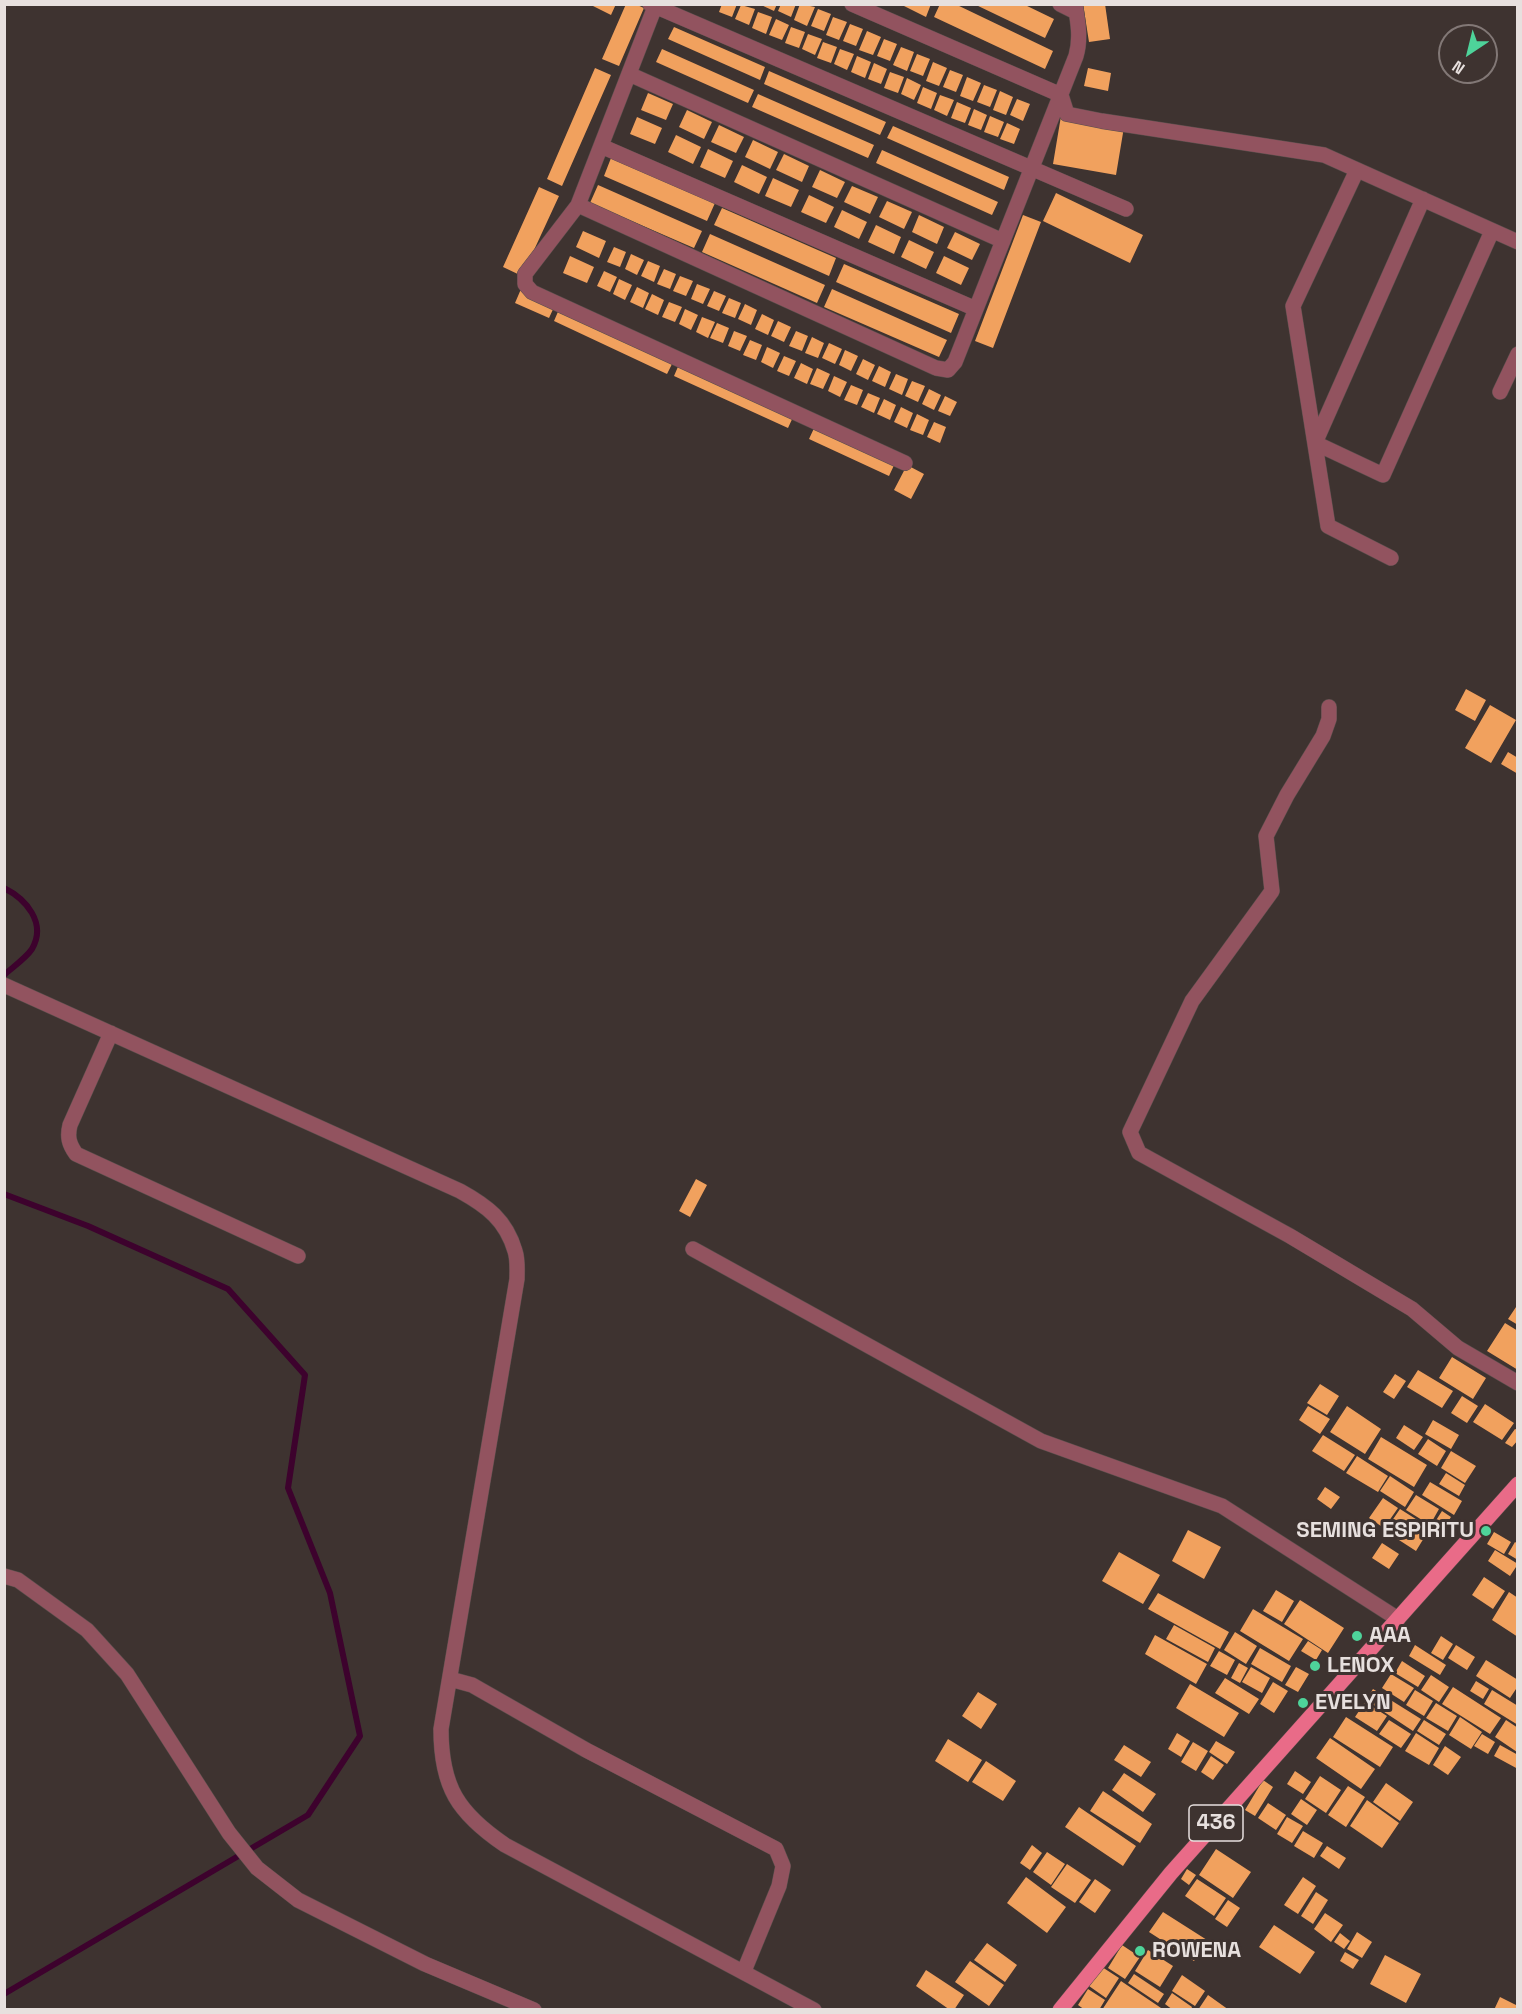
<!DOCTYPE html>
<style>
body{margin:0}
#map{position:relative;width:1522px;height:2014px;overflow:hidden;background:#3e3330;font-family:"Space Grotesk",sans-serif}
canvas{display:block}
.frame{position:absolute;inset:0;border:6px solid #e7e0de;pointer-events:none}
.north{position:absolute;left:1438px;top:24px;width:60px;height:60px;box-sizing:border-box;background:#3e3330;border:2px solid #827876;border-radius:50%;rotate:215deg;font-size:16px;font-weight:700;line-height:24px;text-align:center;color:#e7e0de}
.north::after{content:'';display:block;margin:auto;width:21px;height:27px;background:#4ed39a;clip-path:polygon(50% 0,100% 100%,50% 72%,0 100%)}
</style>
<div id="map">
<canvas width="1522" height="2014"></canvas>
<div class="frame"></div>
<div class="north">N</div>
</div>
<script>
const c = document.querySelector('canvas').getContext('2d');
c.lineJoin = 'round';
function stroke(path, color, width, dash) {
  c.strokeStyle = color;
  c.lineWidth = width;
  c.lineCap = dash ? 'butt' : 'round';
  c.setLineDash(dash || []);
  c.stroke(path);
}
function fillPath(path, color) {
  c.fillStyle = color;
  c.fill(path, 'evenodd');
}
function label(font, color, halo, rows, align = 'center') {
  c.font = font + ' "Space Grotesk",sans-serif';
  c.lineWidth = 6;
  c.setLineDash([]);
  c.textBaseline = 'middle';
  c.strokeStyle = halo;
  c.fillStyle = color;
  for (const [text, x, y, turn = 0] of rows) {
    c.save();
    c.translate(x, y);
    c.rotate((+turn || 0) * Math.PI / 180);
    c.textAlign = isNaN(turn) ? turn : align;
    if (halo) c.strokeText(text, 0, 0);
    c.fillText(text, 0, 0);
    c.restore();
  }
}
stroke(new Path2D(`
 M4,888C26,899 47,923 32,949C26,958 13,967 4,975
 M4,1194L88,1226L228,1289L305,1375L288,1488L330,1593L360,1736L308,1815L4,1994`), '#3d022d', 6);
fillPath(new Path2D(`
 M589,4H616L611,15Z
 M626,4H635L644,8L619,66L602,59Z
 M722,4H737L732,17L719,12Z
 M759,4H777L774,11Z
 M781,4H796L791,17L778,11Z
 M800,4L815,7L807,26L794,20Z
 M900,4H931L926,17Z
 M940,4H955L1053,51L1045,69L934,17Z
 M974,4H1023L1054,19L1045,38Z
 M1083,4H1105L1110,39L1089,42Z
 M741,5L755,9L749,25L735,19Z
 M818,9L831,14L824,31L811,26Z
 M758,12L772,17L766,34L752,28Z
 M833,17L847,22L839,40L826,35Z
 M776,19L789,25L782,40L769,35Z
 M850,24L863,29L856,46L843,41Z
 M674,27L765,67L760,80L668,39Z
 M791,27L805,32L799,48L785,43Z
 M867,31L881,37L873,55L859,50Z
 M808,34L822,39L815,55L802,49Z
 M884,39L897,44L890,61L877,56Z
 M823,42L837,47L831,63L817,58Z
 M901,47L914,52L907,71L893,65Z
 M662,49L754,90L748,103L656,62Z
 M840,49L854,54L847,70L834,64Z
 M917,54L930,59L923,76L910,71Z
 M857,56L871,62L865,78L851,72Z
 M933,62L947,68L939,86L926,81Z
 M874,63L887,69L881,84L868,79Z
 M595,68L611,75L562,186L547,179Z
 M1088,68L1111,73L1108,91L1084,86Z
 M950,70L963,75L956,92L943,87Z
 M769,71L886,122L880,135L764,84Z
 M890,72L904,77L898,93L884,88Z
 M967,77L981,83L973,101L960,96Z
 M907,78L921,85L914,100L901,94Z
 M984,85L997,90L990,107L977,102Z
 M923,87L937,93L931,109L917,103Z
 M1000,91L1013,97L1006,115L993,110Z
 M648,93L673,104L666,120L641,110Z
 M758,94L874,145L868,158L752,107Z
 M940,95L954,100L947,116L934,110Z
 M1017,99L1030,104L1023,121L1010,115Z
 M957,102L971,108L965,123L951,118Z
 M974,109L987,115L981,130L968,125Z
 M687,110L712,122L704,139L679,127Z
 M990,116L1004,122L998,137L984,132Z
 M1061,116L1124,127L1116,175L1053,164Z
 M637,117L662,128L655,144L630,134Z
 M1007,123L1020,129L1014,144L1000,139Z
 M719,125L744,137L736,153L711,142Z
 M893,126L1009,177L1004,190L887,138Z
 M676,135L701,147L693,164L668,152Z
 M753,140L778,152L770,169L745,157Z
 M708,149L733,161L725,178L700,167Z
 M882,150L998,202L992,215L876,163Z
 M784,154L809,166L802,182L776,170Z
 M611,158L715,203L707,221L604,176Z
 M742,165L767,177L759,194L734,182Z
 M820,170L845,182L837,198L812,187Z
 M773,178L799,190L791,207L765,196Z
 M598,185L702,231L694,248L590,203Z
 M852,186L878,197L870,214L844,202Z
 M539,187L559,196L522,276L503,267Z
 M1056,193L1143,235L1130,263L1043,221Z
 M809,195L834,207L826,223L801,212Z
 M887,201L912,212L904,229L879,217Z
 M722,208L836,258L829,276L714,225Z
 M842,210L867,222L859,239L834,227Z
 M919,215L944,227L937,244L912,232Z
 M1023,215L1041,222L993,348L975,341Z
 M876,225L901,237L894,254L868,242Z
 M583,231L606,241L599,258L576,247Z
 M955,232L980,244L972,260L947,248Z
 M710,234L825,285L817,303L702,252Z
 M909,240L934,252L926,269L901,257Z
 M614,247L626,252L620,267L607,262Z
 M631,254L644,260L637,275L625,269Z
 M570,256L594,267L587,283L563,273Z
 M944,256L969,268L961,285L936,273Z
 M648,261L660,266L654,282L641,276Z
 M844,264L959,314L951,333L836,282Z
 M664,269L676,274L670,289L657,284Z
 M604,271L617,277L610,292L597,286Z
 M680,276L693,281L686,296L673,291Z
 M619,279L632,285L625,300L613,294Z
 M697,284L710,289L703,304L691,299Z
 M637,287L649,293L643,308L630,302Z
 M521,289L555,305L549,318L515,303Z
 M832,289L947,340L939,357L824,307Z
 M714,291L726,296L719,311L707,306Z
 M652,294L664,300L658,315L645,309Z
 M729,298L741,303L735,318L722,313Z
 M669,302L682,307L675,322L662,317Z
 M745,304L757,310L751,325L738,319Z
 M560,307L674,360L667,374L554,321Z
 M685,309L698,315L691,330L679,324Z
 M762,314L774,320L768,335L755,329Z
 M702,317L715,322L708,338L696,332Z
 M778,321L791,327L784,342L771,336Z
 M717,323L729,328L723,343L710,338Z
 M734,331L747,336L740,351L728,346Z
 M796,331L808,336L802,351L789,346Z
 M812,337L824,343L818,358L805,353Z
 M750,340L762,345L756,360L743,355Z
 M829,343L842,349L835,364L822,358Z
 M767,347L780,353L773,368L761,362Z
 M845,350L858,356L851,371L839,365Z
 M784,356L796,361L789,376L777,371Z
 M863,359L875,365L868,380L856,374Z
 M680,362L794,415L788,428L674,376Z
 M801,363L813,369L807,384L794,378Z
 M879,366L891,372L885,387L872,381Z
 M817,368L830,374L823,389L810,384Z
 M896,374L908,379L902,395L889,389Z
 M834,376L847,382L840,397L828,391Z
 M912,381L925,386L918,402L905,396Z
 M851,385L863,390L857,405L844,400Z
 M929,389L941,395L934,410L922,404Z
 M868,393L880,398L874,413L861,407Z
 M945,396L957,402L950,416L938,411Z
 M884,399L896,405L890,420L877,414Z
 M901,407L913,413L907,428L894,422Z
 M917,414L929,420L923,435L910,430Z
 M934,422L946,427L940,443L927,437Z
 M816,424L896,461L889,476L809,439Z
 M907,465L924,474L911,499L894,490Z
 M1466,689L1486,700L1475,721L1455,710Z
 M1490,705L1516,720L1491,763L1465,748Z
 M1508,752L1518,758V774L1501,764Z
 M696,1179L707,1185L690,1217L679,1211Z
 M1518,1304V1325L1508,1319Z
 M1505,1323L1518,1331V1370L1487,1351Z
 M1452,1357L1486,1378L1473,1399L1439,1378Z
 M1418,1370L1453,1391L1442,1408L1407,1387Z
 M1395,1374L1406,1381L1394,1399L1383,1392Z
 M1320,1384L1339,1396L1327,1415L1307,1403Z
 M1462,1396L1478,1406L1467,1423L1451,1413Z
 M1485,1404L1514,1423L1502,1440L1473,1422Z
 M1308,1406L1330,1419L1320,1434L1299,1420Z
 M1347,1406L1381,1429L1365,1454L1330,1432Z
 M1433,1420L1459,1435L1451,1449L1425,1434Z
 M1404,1425L1423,1437L1414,1450L1396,1438Z
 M1515,1429L1518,1430V1440L1512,1447L1505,1443Z
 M1323,1435L1355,1455L1344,1471L1312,1451Z
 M1381,1437L1427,1465L1414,1487L1368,1459Z
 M1428,1439L1446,1451L1437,1466L1418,1454Z
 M1451,1451L1476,1466L1465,1483L1441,1468Z
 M1357,1456L1388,1476L1378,1492L1346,1473Z
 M1446,1473L1465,1485L1459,1496L1439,1484Z
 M1390,1476L1414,1492L1405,1507L1380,1491Z
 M1430,1482L1462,1501L1454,1515L1422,1495Z
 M1325,1487L1340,1497L1331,1509L1317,1499Z
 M1416,1495L1439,1509L1430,1525L1406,1510Z
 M1383,1498L1398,1508L1384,1528L1369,1518Z
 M1400,1509L1430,1528L1416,1551L1385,1531Z
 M1442,1511L1451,1517L1442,1531L1433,1525Z
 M1188,1530L1221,1547L1204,1579L1172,1561Z
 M1494,1532L1511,1542L1504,1554L1487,1544Z
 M1515,1542L1518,1544V1560L1508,1554Z
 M1382,1543L1399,1554L1389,1569L1372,1558Z
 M1495,1550L1518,1564L1510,1576L1488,1561Z
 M1119,1552L1160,1575L1143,1604L1102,1581Z
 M1484,1577L1505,1591L1493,1609L1472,1595Z
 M1276,1590L1294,1601L1282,1622L1263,1611Z
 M1509,1592L1518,1598V1637L1492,1620Z
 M1158,1593L1229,1632L1220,1649L1148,1609Z
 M1300,1600L1344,1628L1328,1653L1284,1624Z
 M1253,1609L1303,1639L1289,1661L1240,1631Z
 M1174,1625L1215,1648L1208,1662L1166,1639Z
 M1235,1632L1257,1646L1246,1664L1224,1650Z
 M1155,1635L1207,1664L1196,1684L1145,1654Z
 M1441,1636L1453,1644L1443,1660L1431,1653Z
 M1308,1641L1322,1650L1316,1660L1301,1651Z
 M1415,1645L1446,1665L1440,1675L1409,1656Z
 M1456,1645L1475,1657L1467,1670L1448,1658Z
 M1260,1648L1291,1666L1282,1682L1251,1664Z
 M1219,1651L1235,1660L1227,1675L1210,1666Z
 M1486,1660L1518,1680V1686L1510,1698L1476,1676Z
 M1402,1661L1425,1676L1418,1687L1395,1673Z
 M1239,1663L1248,1668L1240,1683L1231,1678Z
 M1251,1667L1270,1678L1262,1693L1242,1682Z
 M1296,1667L1309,1674L1298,1692L1285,1685Z
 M1391,1674L1414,1688L1404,1702L1382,1688Z
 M1431,1675L1449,1687L1439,1702L1421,1690Z
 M1225,1678L1259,1699L1249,1714L1215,1693Z
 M1476,1681L1489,1689L1483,1699L1470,1691Z
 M1273,1682L1288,1691L1274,1713L1260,1704Z
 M1190,1684L1239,1713L1224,1737L1176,1708Z
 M1453,1687L1501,1718L1490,1734L1442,1704Z
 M1373,1689L1421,1719L1413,1731L1366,1700Z
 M1415,1690L1433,1701L1424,1716L1406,1705Z
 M1492,1690L1518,1706V1725L1484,1704Z
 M978,1692L997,1704L981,1729L962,1716Z
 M1365,1702L1387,1716L1377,1731L1355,1717Z
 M1436,1703L1457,1716L1448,1731L1426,1718Z
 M1346,1717L1393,1747L1380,1767L1333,1737Z
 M1460,1717L1482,1732L1471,1749L1449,1735Z
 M1389,1720L1411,1734L1401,1748L1379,1734Z
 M1424,1720L1446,1734L1439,1745L1417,1731Z
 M1506,1720L1518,1728L1517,1752L1495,1737Z
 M1177,1733L1190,1741L1181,1757L1168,1749Z
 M1416,1733L1439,1748L1429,1765L1405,1751Z
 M1482,1734L1495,1742L1488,1754L1474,1746Z
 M1330,1738L1375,1769L1361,1789L1316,1758Z
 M948,1739L982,1760L968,1782L935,1761Z
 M1216,1741L1235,1752L1227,1764L1209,1752Z
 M1193,1742L1208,1751L1196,1771L1181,1762Z
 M1124,1745L1151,1762L1141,1777L1114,1760Z
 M1500,1745L1518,1755V1769L1494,1756Z
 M1445,1746L1461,1757L1448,1775L1433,1765Z
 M1211,1756L1224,1765L1213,1780L1201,1772Z
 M986,1761L1016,1781L1003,1801L972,1782Z
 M1295,1771L1311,1782L1303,1794L1287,1784Z
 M1124,1773L1156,1794L1143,1812L1112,1790Z
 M1320,1776L1341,1790L1326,1813L1305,1799Z
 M1263,1780L1273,1787L1255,1816L1245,1810Z
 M1386,1783L1413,1802L1400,1821L1373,1802Z
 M1348,1786L1365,1797L1346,1827L1328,1815Z
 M1103,1791L1152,1824L1140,1843L1090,1811Z
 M1301,1799L1317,1810L1307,1825L1291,1814Z
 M1367,1800L1399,1823L1382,1848L1350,1826Z
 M1268,1803L1286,1815L1276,1830L1258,1818Z
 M1079,1807L1136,1846L1123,1866L1065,1827Z
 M1287,1817L1303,1826L1292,1843L1277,1834Z
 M1303,1831L1323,1843L1314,1858L1294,1846Z
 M1032,1845L1042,1853L1030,1870L1020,1863Z
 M1327,1846L1346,1858L1339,1869L1320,1856Z
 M1216,1849L1251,1872L1233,1898L1199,1875Z
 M1047,1852L1065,1864L1051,1885L1033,1872Z
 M1067,1864L1091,1880L1075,1903L1051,1887Z
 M1187,1869L1196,1875L1189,1885L1181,1879Z
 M1026,1877L1066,1907L1047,1933L1007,1903Z
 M1303,1877L1316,1886L1298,1914L1284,1905Z
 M1095,1879L1111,1890L1095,1913L1079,1902Z
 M1197,1879L1226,1898L1214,1916L1185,1896Z
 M1316,1892L1328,1900L1313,1924L1301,1916Z
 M1228,1900L1240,1908L1227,1927L1215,1919Z
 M1163,1912L1207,1940L1194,1961L1149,1932Z
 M1325,1913L1343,1925L1331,1942L1314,1929Z
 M1274,1925L1315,1952L1300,1974L1259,1947Z
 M1357,1932L1372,1942L1362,1958L1347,1949Z
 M1340,1933L1350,1941L1344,1949L1334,1942Z
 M987,1943L1017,1965L1005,1982L974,1960Z
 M1122,1945L1140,1957L1125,1979L1108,1968Z
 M1148,1950L1173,1966L1160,1987L1135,1971Z
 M1345,1952L1359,1960L1353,1969L1340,1961Z
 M1385,1955L1421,1974L1406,2003L1370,1984Z
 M970,1961L1004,1985L989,2006L955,1982Z
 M1102,1967L1119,1978L1106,1998L1089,1986Z
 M926,1970L964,1995L954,2010H950L916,1986Z
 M1134,1974L1164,1994L1158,2003L1128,1983Z
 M1182,1975L1205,1991L1195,2006L1172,1991Z
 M1121,1981L1164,2010H1102Z
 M1088,1989L1105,2000L1099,2010H1085L1078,2005Z
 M1172,1993L1192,2007L1191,2010H1173L1165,2004Z
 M1208,1995L1229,2010H1198Z
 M1500,1997L1518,2006V2010H1494Z`), '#f1a15e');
const minor = new Path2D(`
 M650,4L1126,209
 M656,4L578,205L525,274V284L532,292L905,463
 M852,4L1061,95L1067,114L1102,121L1324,155L1518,242
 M1060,4L1076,12
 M629,74L1003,241
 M601,146L976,309
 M1357,170L1293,306L1328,526L1391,558
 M1423,199L1315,443L1383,475L1492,231
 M578,205L936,368L948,370L955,362L1076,56C1081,39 1078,22 1075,4
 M1500,392L1518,354
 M1329,707V719L1323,736L1287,795L1266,836L1272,891L1192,1001L1130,1132L1139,1153L1290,1236L1412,1309L1458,1348L1518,1383
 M4,985L460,1191C487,1206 506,1220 515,1251C518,1260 517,1270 517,1279L441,1729C441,1787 458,1813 505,1845L814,2010
 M111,1033L70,1125C67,1137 69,1144 76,1154L298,1256
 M693,1249L1041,1441L1222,1506L1398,1619
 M4,1576L18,1580L87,1630L127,1674L229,1833L257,1868L298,1900L425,1964L534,2010
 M450,1679L472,1685L586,1750L776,1849L783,1866L779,1886L744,1971`);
const major = new Path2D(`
 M1060,2010L1171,1873L1518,1484`);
stroke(minor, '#594f4c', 16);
stroke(major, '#594f4c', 16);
stroke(minor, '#92535f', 15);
stroke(major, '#e96b88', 15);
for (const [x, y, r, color] of [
 [1486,1531,6,"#4ed39a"],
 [1357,1636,6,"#4ed39a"],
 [1315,1666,6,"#4ed39a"],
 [1303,1703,6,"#4ed39a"],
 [1140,1951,6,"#4ed39a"]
]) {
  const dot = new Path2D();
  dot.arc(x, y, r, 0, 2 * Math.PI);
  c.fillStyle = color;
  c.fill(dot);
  stroke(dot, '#3e3330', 2);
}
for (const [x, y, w] of [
 [1216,1823,54]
]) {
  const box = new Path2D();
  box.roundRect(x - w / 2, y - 18, w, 36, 4.5);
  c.fillStyle = '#3e3330';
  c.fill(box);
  stroke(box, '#e7e0de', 1.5);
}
label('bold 21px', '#e7e0de', null, [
 ["436",1216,1823]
]);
label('bold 22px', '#e7e0de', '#3e3330', [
 ["SEMING ESPIRITU",1474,1531,"right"],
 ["AAA",1369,1636],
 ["LENOX",1327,1666],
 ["EVELYN",1315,1703],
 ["ROWENA",1152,1951]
], 'left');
</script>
